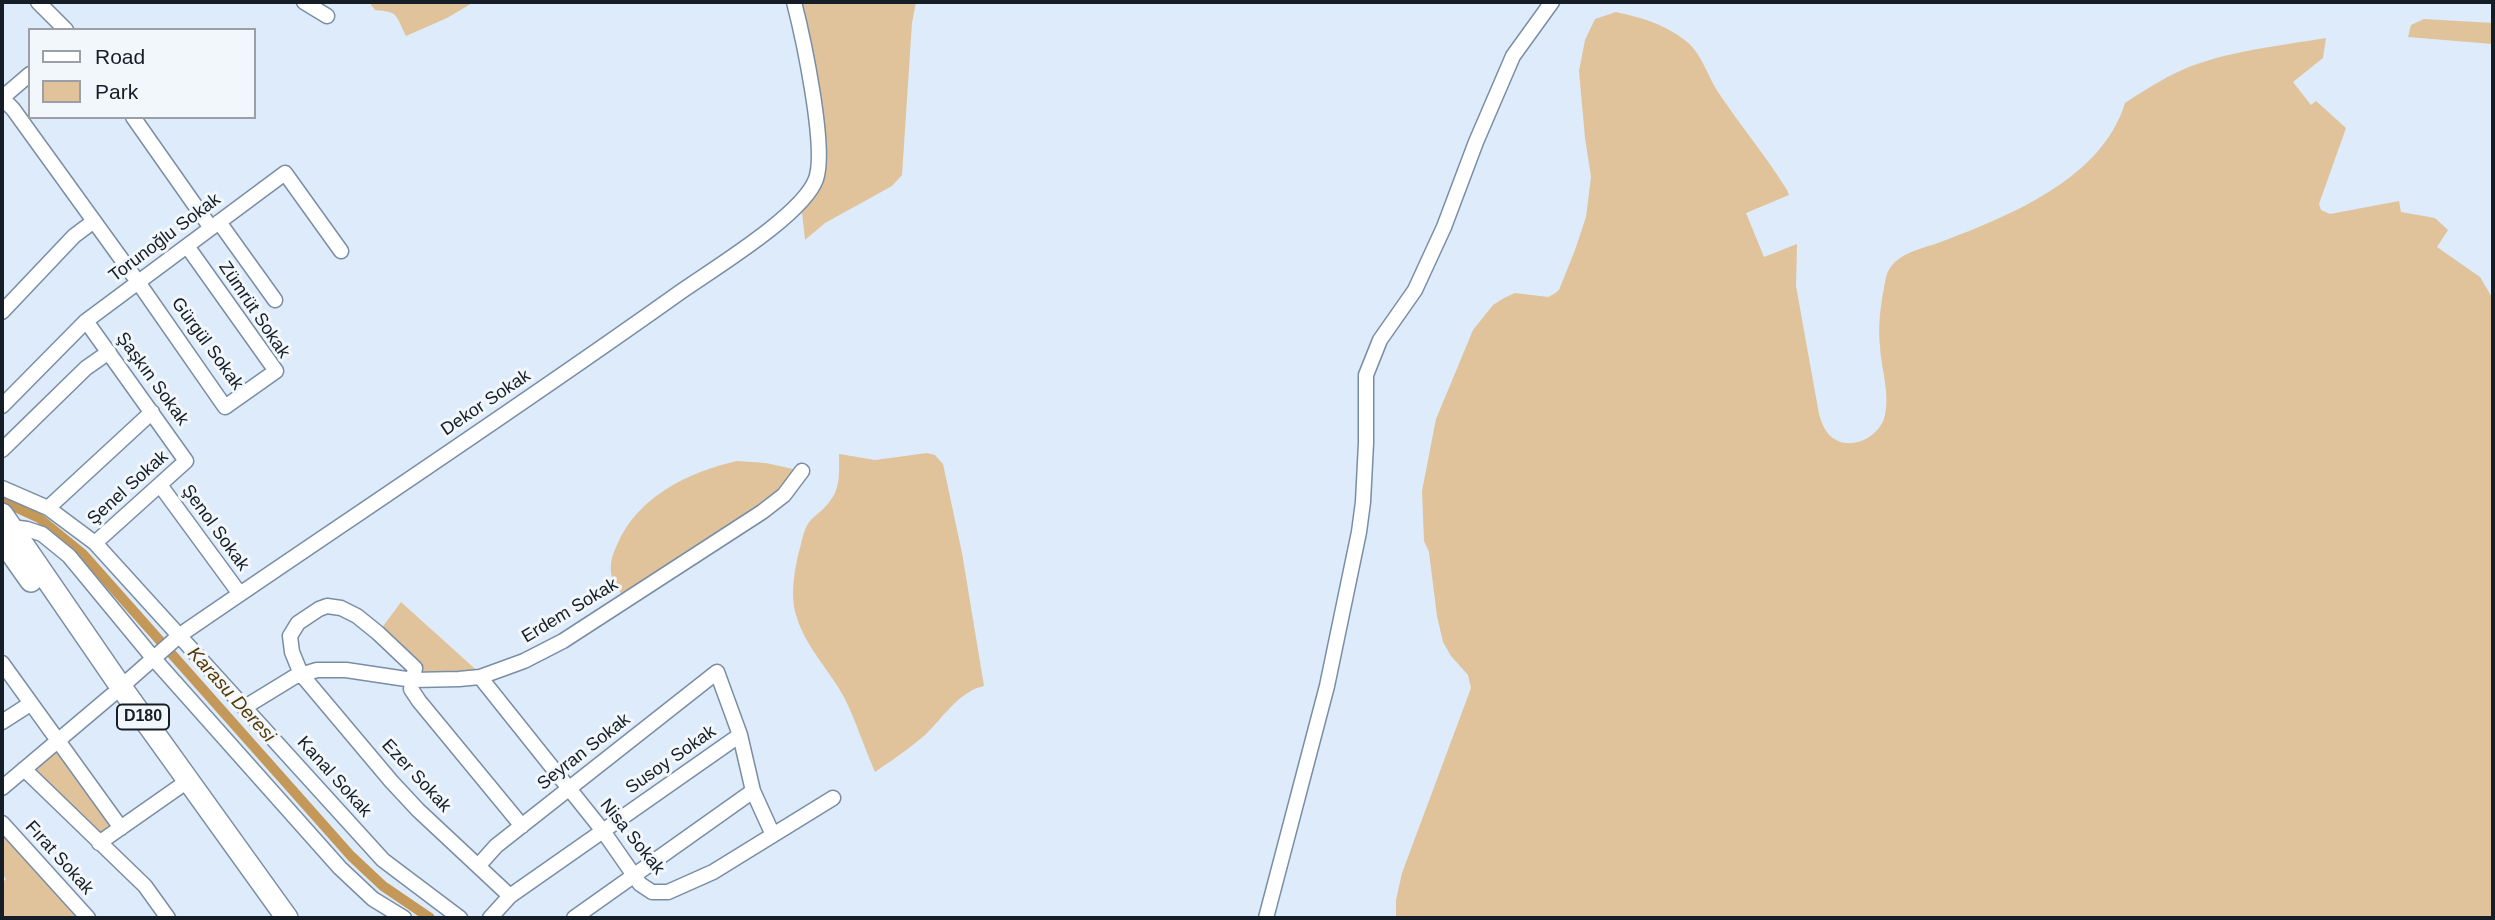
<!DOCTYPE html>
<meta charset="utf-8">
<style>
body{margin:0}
#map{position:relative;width:2495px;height:920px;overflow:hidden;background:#ddebfa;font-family:Helvetica,sans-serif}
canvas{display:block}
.frame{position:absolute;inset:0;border:4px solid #151d26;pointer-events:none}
.legend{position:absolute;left:28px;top:28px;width:228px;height:91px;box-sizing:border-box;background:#f2f7fc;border:2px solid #9aa0a6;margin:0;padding:9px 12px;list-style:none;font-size:21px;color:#151d26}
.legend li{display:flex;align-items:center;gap:14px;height:35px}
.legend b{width:35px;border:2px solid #9aa0a6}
</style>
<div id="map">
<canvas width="2495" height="920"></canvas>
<div class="frame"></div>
<ul class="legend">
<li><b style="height:9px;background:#fff"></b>Road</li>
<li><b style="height:19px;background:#e0c39b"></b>Park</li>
</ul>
</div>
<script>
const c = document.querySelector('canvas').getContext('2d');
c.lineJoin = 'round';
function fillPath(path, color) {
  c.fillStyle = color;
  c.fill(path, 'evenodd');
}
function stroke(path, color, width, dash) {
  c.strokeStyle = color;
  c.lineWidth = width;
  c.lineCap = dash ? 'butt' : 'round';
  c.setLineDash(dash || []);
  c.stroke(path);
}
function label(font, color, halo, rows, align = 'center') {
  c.font = font + ' Helvetica,sans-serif';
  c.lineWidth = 6;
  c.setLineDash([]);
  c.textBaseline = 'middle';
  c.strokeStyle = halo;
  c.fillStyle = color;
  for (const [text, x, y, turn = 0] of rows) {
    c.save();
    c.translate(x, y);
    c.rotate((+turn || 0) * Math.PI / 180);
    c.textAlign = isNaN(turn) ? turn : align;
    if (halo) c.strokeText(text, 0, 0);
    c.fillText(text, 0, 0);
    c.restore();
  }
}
fillPath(new Path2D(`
 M369,2H474L447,18L406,36C395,14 399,12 375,10Z
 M794,2H916L912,23L902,175L892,186L825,223L805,240L801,203L820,164Z
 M1616,12C1643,18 1664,24 1686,41C1702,54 1707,75 1718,92C1740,125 1766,156 1787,190L1789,195L1746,213L1764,257L1797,244L1796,286L1819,414C1822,424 1826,435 1836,440C1855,450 1881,435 1885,415C1890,393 1881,368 1880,346C1878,328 1880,311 1883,293C1885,285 1885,275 1890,268C1901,252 1924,248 1941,242C2009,216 2102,179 2125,103C2143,91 2162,79 2182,70C2226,51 2278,46 2326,38L2323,58L2293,82L2311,105L2316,101L2346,128L2319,204L2321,210L2330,214L2399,201L2401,212L2435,218L2448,230L2437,247L2480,277L2493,299V918H1396V900L1402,873L1471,688L1468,675L1451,656L1443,642L1437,616L1429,552L1424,541L1422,491L1436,419L1473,330L1493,305L1504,298L1515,293L1548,297L1554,294L1559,290L1575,250L1586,217L1591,177L1585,138L1579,71L1585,40L1595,19Z
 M2424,19L2493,23V44L2408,37L2411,25Z
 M927,453L935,455L943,464L962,553L984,686C959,691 943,718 925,735C909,749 892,760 875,772C864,747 856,721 844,697C830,671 806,647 797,618C789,596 795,566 801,544C808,513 815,521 830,501C841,488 839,470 839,454L875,460Z
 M737,461L766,463L802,471L789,489L626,600C621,593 614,585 612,577C609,566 612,555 617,545C637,497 688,472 737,461Z
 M401,602L483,676L413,680L414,668L378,633Z
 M57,741L121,828L99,843L24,769Z
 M2,823L88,918H2V883L6,879L2,874Z`), '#e0c39b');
stroke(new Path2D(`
 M2,501L39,518L83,554L351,856L383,886L430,918`), '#c49859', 10);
const minor = new Path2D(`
 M38,2L66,30
 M304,2L327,16
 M2,98L13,109L138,282L225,407L276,371L187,246
 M2,98L30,74
 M133,117L211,228
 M219,222L275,300
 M2,312L74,236L94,221
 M86,321L186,461L95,543
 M2,406L86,321L285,173L341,251
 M2,450L86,368L109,352
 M160,485L240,594
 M2,488L48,508L95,543L383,860L460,918
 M48,508L152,412
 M11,527L27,529L42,534L69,556L154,659L340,868L373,899L404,918
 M2,663L121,828
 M480,677L603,831L640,884L652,892H668L713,872L833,798
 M121,687L180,635C346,521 515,410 679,293C713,269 803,215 816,179C827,148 803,37 794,2
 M245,707L294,677L317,670H346L413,680L459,679L480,677L524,661L563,641L762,512L784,495L802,471
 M2,722L30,704
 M24,769L145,886L168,918
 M2,788L112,695
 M2,823L88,918
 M99,843L179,787
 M479,865L496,846L717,672L740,735L753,791L773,835
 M510,896L418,810L391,781L301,674L292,652L290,636L298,623L319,609L327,606L341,608L357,616L378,633L415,668L411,689L419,701L522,826
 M490,918L510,896L740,735
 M574,918L753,791
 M1266,918L1327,686L1359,532L1363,502L1366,443V375L1380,340L1415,290L1444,227L1476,142L1513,56L1552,2`);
const highway = new Path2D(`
 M2,514L121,687L287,918
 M2,540L31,581`);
stroke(minor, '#798ea5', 17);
stroke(highway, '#798ea5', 24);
stroke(minor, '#fff', 14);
stroke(highway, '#fff', 21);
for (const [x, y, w] of [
 [143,717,52]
]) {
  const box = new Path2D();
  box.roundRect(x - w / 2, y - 12.5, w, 25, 5);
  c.fillStyle = '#f2f7fc';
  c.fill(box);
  stroke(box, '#151d26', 2);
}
label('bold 16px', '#151d26', null, [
 ["D180",143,717]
]);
label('18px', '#151d26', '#f2f7fc', [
 ["Torunoğlu Sokak",165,238,-37],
 ["Zümrüt Sokak",254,310,56],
 ["Gürgül Sokak",207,344,54],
 ["Şaşkın Sokak",152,379,54],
 ["Dekor Sokak",486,403,-34],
 ["Şenel Sokak",128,488,-42],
 ["Şenol Sokak",215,528,54],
 ["Erdem Sokak",570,611,-31],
 ["Seyran Sokak",584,752,-38],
 ["Susoy Sokak",671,760,-35],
 ["Ezer Sokak",416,776,47],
 ["Kanal Sokak",334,777,48],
 ["Nisa Sokak",632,837,51],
 ["Fırat Sokak",59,858,48]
]);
label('italic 19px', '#563803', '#f2f7fc', [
 ["Karasu Deresi",231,695,48]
]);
</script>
